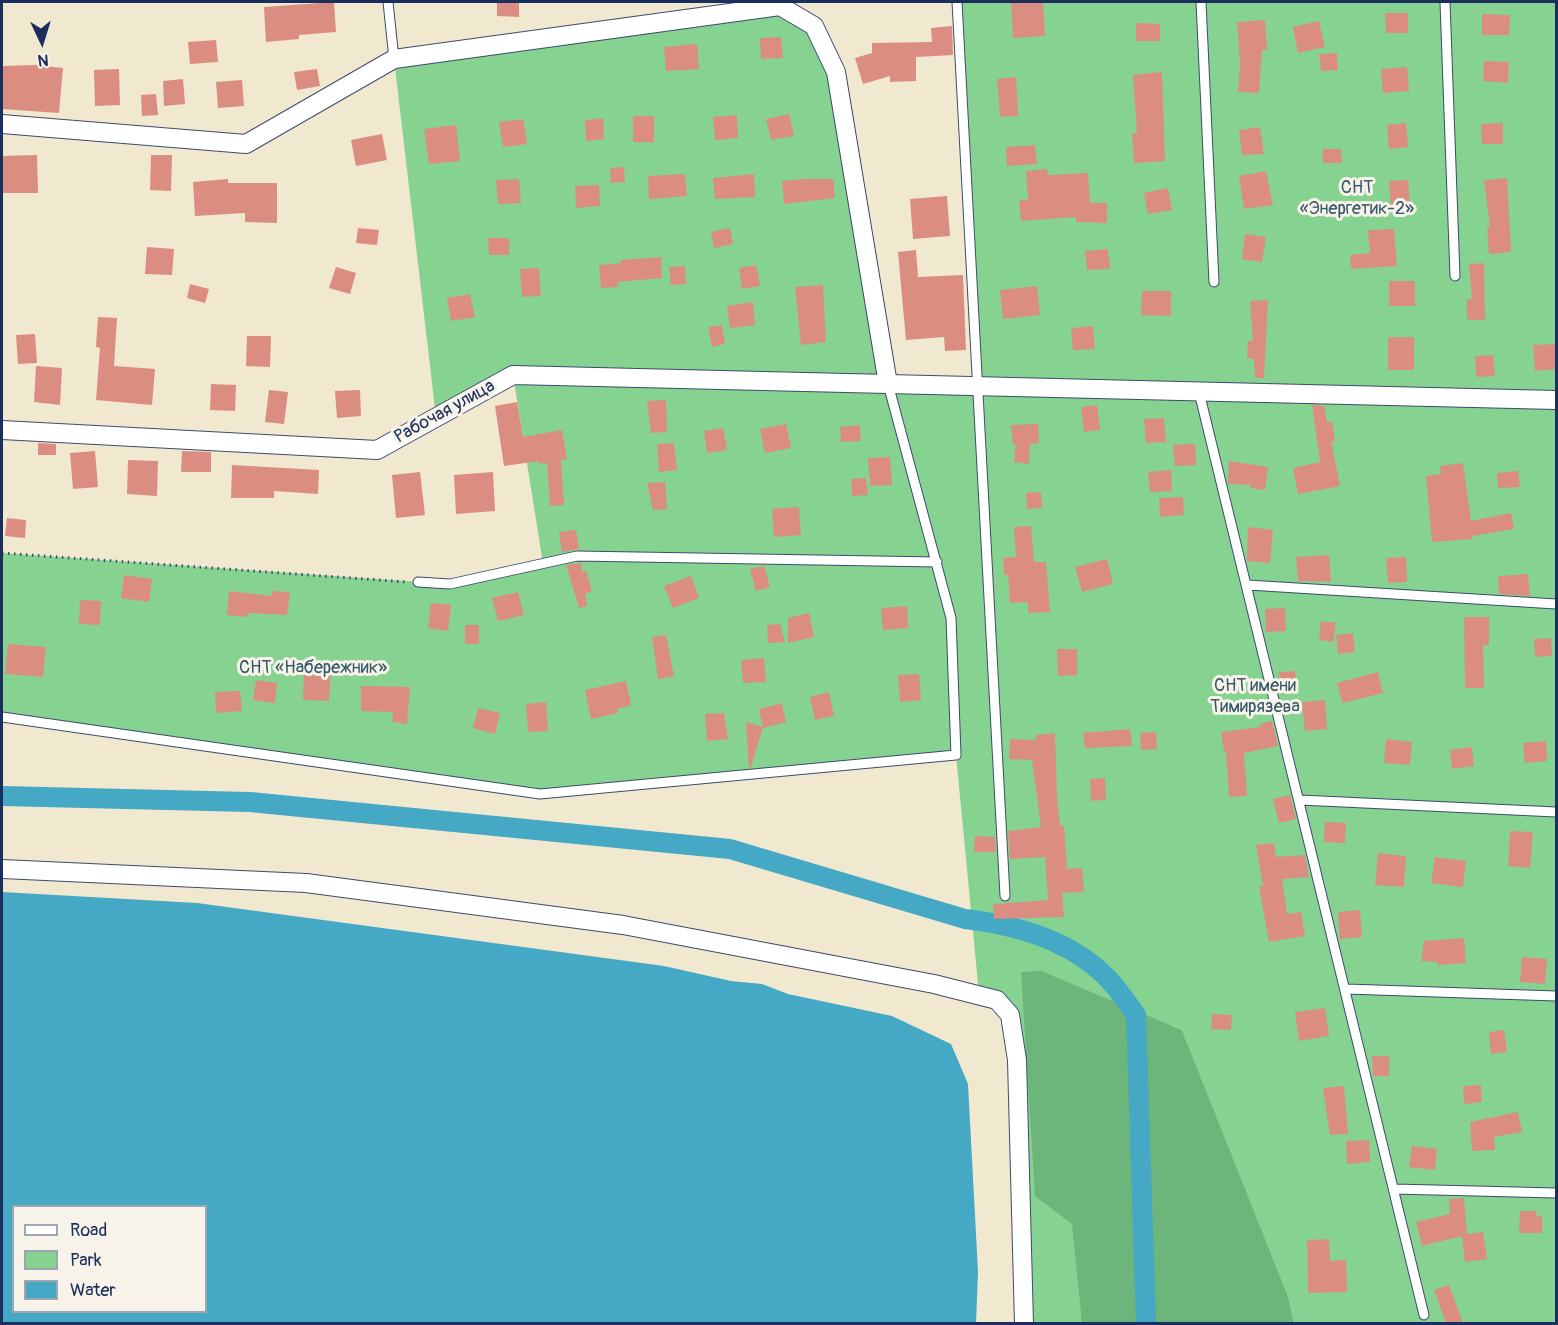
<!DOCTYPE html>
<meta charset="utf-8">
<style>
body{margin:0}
#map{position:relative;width:1558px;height:1325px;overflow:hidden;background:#f1e8d0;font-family:Pangolin,sans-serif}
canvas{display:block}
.frame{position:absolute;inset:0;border:3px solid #1b2f5e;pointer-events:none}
.legend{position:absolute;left:12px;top:1205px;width:195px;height:108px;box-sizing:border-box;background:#f7f3e8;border:2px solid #9fa5b1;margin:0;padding:8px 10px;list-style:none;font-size:18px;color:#1b2f5e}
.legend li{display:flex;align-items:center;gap:12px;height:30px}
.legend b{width:30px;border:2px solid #9fa5b1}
.north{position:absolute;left:12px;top:12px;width:60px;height:60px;-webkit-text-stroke:4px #f7f3e8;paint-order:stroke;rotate:176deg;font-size:16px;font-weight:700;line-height:24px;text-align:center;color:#1b2f5e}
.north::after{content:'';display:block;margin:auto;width:21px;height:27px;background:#1b2f5e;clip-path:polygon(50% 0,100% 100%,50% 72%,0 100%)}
</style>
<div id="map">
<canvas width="1558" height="1325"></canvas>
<div class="frame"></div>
<ul class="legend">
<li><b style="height:8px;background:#fff"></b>Road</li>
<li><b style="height:16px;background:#86d391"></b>Park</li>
<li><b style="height:16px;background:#45a8c5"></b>Water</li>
</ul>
<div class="north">N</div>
</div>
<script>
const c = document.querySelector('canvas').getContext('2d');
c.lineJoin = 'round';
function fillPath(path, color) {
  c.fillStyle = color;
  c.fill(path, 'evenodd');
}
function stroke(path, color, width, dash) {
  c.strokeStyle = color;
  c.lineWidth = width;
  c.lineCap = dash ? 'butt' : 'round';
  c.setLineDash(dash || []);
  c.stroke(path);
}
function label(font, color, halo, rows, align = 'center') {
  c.font = font + ' Pangolin,sans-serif';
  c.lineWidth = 6;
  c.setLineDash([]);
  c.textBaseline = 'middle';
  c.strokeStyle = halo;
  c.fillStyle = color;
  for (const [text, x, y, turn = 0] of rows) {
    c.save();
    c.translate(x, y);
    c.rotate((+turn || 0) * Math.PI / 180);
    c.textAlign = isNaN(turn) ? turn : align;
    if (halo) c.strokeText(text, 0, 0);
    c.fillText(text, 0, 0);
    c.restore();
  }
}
fillPath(new Path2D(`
 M957,2H1556V1323H1294L1288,1296L1182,1030L1171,1025L1287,1323H1027L1013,1003L979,994L956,755L540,794L2,721V553L449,584L543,564L513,375L436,417L394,59L780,6L814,26L836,72L888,384L977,387Z`), '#86d391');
fillPath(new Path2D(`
 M1041,971L1182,1030L1288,1296L1294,1323H1082L1072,1224L1035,1196L1021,972Z`), '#6cb57b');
fillPath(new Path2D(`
 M2,892L197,903L664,966L731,981L762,984L788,994L892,1016L951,1044L968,1084L978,1272L976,1323H2ZM14,1206H206V1312H14Z`), '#45a8c5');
stroke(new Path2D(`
 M2,796L250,802L730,849L965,919C1017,925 1074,941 1111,982C1120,992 1128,1004 1136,1015L1146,1324`), '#45a8c5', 20);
fillPath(new Path2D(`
 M334,2L336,32L299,35V39L266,42L264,7Z
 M497,2H519V17L497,16Z
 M1043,2L1045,36L1013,38L1011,3Z
 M1385,13H1408V33H1386Z
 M1482,14L1510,15L1509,35H1482Z
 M1265,20L1267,50H1262L1259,93L1238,92L1240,64L1237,22Z
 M1319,21L1325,47L1298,53L1293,27Z
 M1136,23L1160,24V41H1136Z
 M952,26L953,55L916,57V81L890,82V76L863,84L855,58L872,53V43L932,42L931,28Z
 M781,37L783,58L761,59L760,38Z
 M216,40L218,62L190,64L188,42Z
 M697,44L699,69L666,71L664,47Z
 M1337,53L1338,70L1321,71L1319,54Z
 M1484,61L1509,62L1508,83L1483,81Z
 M36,65L63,68L59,113L2,109V66Z
 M1407,67L1409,91L1383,93L1381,69Z
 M119,69L120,105L95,106L94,70Z
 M317,69L320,86L297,90L294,72Z
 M1162,72L1165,161L1134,163L1132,133H1137L1133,75Z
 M1016,77L1018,116L1000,117L997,79Z
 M183,79L185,104L164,106L163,81Z
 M242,80L244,106L218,108L216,82Z
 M156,94L158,115L142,116L141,95Z
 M789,114L794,136L771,140L766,119Z
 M737,115L738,138L715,140L713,117Z
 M633,116H654V142H633Z
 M603,118L604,139L586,141L585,120Z
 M523,119L527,144L503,147L499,122Z
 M1406,123L1408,147L1389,149L1387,125Z
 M1503,123V144H1482L1481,124Z
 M456,125L460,161L429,164L424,129Z
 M1260,127L1264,154L1242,155L1239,130Z
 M382,134L387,160L356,166L351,140Z
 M1035,145L1037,164L1007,166L1006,147Z
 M1323,149H1341L1342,163H1323Z
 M37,155L38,193H2V156Z
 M151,155H172L171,191L150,190Z
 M624,167L625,182L611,183L610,168Z
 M1047,169L1048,175L1088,173L1090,203H1107V223L1076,222V217L1021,221L1019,200H1028L1026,171Z
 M1266,171L1273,205L1244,209L1239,176Z
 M685,174L687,196L649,199L648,176Z
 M754,174L755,197L715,199L713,178Z
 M1507,178L1511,252L1489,254L1487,227L1490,226L1484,180Z
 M228,179V183H277V223L245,222V213L195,216L193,182Z
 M519,179L521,203L498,204L496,180Z
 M803,179H833L835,198L784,204L782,181Z
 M1408,180L1410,205L1391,206L1389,181Z
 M599,185L600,206L576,208L575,186Z
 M1168,188L1172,210L1148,214L1144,193Z
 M947,196L950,236L913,239L910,199Z
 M358,228L379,230L377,245L356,243Z
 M730,228L733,244L714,248L711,232Z
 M1394,229L1397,266L1351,269L1350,255L1370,253L1368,230Z
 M1245,234L1266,237L1262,262L1242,259Z
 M488,238H509V255H489Z
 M147,247L174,249L172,275L145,274Z
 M1108,249L1110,269L1087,270L1085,251Z
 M916,250L918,277L963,275L966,350L945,351L944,337L906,340L898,252Z
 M661,257L662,278L617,282L618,287L601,288L599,265L621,263V260Z
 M1484,263L1485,320H1473L1467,319V299H1472L1469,264Z
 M756,265L760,286L742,289L739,268Z
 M685,266L686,284L671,285L669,267Z
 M336,267L356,273L350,294L329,288Z
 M539,268L541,296L522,297L520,269Z
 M1389,281H1415V306H1389Z
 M190,284L209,289L205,303L187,298Z
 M823,285L826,342L801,345L795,287Z
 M1037,286L1040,315L1003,319L1000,290Z
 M1142,291H1171V316L1141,315Z
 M470,294L475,317L451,321L447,298Z
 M1268,300L1264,378H1255L1254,359L1247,358L1248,341H1253L1250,301Z
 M753,302L755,325L730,328L727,306Z
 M98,317L117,318L114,366L155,369L152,405L96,400L100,348L96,347Z
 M722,325L725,344L712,347L708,327Z
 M1093,326L1095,349L1073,350L1071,328Z
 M35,334L37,363L18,364L16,335Z
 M247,336H271L270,367L246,366Z
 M1388,337H1414V370H1388Z
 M1557,344V369L1535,371L1533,345Z
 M1493,355L1495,376L1476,377L1475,356Z
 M36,366L62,368L60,405L34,402Z
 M211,384L236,385L235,411L210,410Z
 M269,390L288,392L284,424L265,422Z
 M360,390L361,416L337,418L335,391Z
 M666,400L667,432L651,433L647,401Z
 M517,402L523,437L562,430L567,459L561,460L564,505L550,506L547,463L539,464V461L504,466L495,406Z
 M1097,405L1100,430L1084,432L1081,407Z
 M1312,405L1324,406L1327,422H1332L1335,441H1331L1340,486L1298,494L1293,468L1320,462Z
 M1164,418L1166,442L1146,443L1144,419Z
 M786,424L791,448L765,453L760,429Z
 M1038,424L1039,443L1030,444L1029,464L1014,462L1016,445H1013L1011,425Z
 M860,425L861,441L841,442L840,427Z
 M723,428L727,450L707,453L704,431Z
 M38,443L56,444V455H38Z
 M674,443L677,470L659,472L657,444Z
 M1195,444L1196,465L1175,466L1173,445Z
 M95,451L98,487L73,489L70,453Z
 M182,451L211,452V472H181Z
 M890,457L892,485L870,486L868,458Z
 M128,460L158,461L157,496L127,494Z
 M1229,461L1268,467L1265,490L1250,488L1251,485L1228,484Z
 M1463,463L1471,521L1511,513L1514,529L1472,536L1473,539L1432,542L1426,476L1441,474L1440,466Z
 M232,465L319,470L318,494L274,491V498H231Z
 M1171,470L1172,491L1150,492L1148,472Z
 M1518,471L1520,487L1498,488L1497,473Z
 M420,472L425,515L396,518L392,475Z
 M493,472L495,511L456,514L454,475Z
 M866,478L868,495L852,496L851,479Z
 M665,482L667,509L653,510L647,483Z
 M1041,492L1042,508L1027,509L1026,493Z
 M1183,497L1184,515L1160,517L1159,498Z
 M799,507L801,535L774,537L772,509Z
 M7,518L26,520L25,538L5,536Z
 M1031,526L1034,562H1046L1050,612L1028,613V602L1010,603L1008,575H1004L1003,558L1016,557L1014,527Z
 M1248,527L1273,530L1270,563L1247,561Z
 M576,530L579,549L562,552L559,532Z
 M1329,555L1331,582L1298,581L1296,557Z
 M1406,557L1407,582L1388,583L1386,558Z
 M1107,559L1113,584L1082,592L1075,567Z
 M581,563L582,572L586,570L592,591L585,594L587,606L579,608L566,565Z
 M764,566L770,587L756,591L750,569Z
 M1528,574L1530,596L1499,594L1498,576Z
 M124,575L152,579L149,602L121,598Z
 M691,576L699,598L673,608L664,586Z
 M229,591L272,596V591L290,592L287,615L248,613L247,617L227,615Z
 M518,592L524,615L498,621L492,598Z
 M80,600L101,601L100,625L79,624Z
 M431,603L451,605L448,631L428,628Z
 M907,606L908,628L883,630L881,608Z
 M1285,608L1286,631L1266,632L1265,609Z
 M809,613L814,637L788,643V618Z
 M1464,617H1489V645H1483L1484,688H1465Z
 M1321,621L1336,623L1333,642L1319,640Z
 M780,624L785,642L768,643L767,625Z
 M465,625H479V644H465Z
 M1353,633L1355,652L1338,654L1336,635Z
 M666,635L674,676L658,679L652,637Z
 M1551,638L1552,656L1535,657L1534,639Z
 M8,644L46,647L43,677L5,674Z
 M1057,649H1077V675L1058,676Z
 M764,658L766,682L743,683L741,660Z
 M304,667L331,668L329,701L303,700Z
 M1295,671L1296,687L1280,688L1279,672Z
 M1378,672L1383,693L1342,703L1337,683Z
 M919,674L921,700L900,702L898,675Z
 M256,680L277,683L275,703L253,700Z
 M626,681L631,705L617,709L618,713L591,719L585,690Z
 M361,686L410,687L407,724L392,722L393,712L361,711Z
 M240,691L242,711L216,713L215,692Z
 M829,692L834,716L815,720L810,697Z
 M1325,700L1327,729L1305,731L1302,702Z
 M546,702L548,731L528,732L526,704Z
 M782,703L786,722L763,728L759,709Z
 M478,708L500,713L495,734L473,728Z
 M724,713L728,739L707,741L705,714Z
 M1272,721L1278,746L1244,753L1247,796L1229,797L1226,752H1224L1221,732L1261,727L1260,724Z
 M746,722L763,727L751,767L749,768Z
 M1130,729L1132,746L1085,748L1083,733Z
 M1156,732L1157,749L1141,750L1140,733Z
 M1055,733L1057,798L1060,826L1064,825L1067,869L1082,868L1084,892L1062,893L1064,917L994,919L993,904L1048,900L1045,857L1010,859L1008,831L1041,827L1032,760L1009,759L1010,739L1036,740V735Z
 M1386,739L1412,742L1410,765L1384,763Z
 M1546,741L1547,761L1525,763L1523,743Z
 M1472,747L1474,766L1452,769L1450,750Z
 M1105,778L1106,800L1091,801L1090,779Z
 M1290,795L1296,819L1279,823L1273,799Z
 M1325,822L1346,823L1345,843L1324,842Z
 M1510,831L1533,832L1530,868L1508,866Z
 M975,836L995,837L996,852H974Z
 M1274,843L1276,857L1305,855L1309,877L1282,879L1287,914L1301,912L1305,936L1269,942L1259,886H1263L1256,845Z
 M1378,853L1406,856L1404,887L1375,885Z
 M1435,857L1466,861L1463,887L1431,883Z
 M1360,910L1362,937L1340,939L1338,912Z
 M1464,938L1466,963L1438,965L1437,962L1421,961L1424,941Z
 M1522,957L1547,959L1545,984L1520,982Z
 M1325,1008L1329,1036L1299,1041L1295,1012Z
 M1212,1014L1232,1015L1231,1030L1211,1029Z
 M1504,1030L1507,1052L1491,1054L1489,1032Z
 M1372,1056H1389V1076H1373Z
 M1481,1085L1482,1102L1464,1104L1463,1086Z
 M1344,1086L1348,1134L1330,1135L1323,1088Z
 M1518,1112L1522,1132L1494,1137L1495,1150L1472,1151L1470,1122Z
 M1369,1140L1370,1162L1347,1164L1346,1141Z
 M1412,1146L1437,1149L1435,1170L1409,1167Z
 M1464,1198L1467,1234L1483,1232L1487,1259L1465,1262L1462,1236L1422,1246L1416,1222L1450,1214L1449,1199Z
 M1520,1211H1536L1537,1217L1542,1216V1233H1519Z
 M1329,1239L1330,1261L1346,1260L1347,1292L1308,1293L1307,1240Z
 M1449,1285L1463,1323H1446L1434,1290Z`), '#dc8d81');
const service = new Path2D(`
 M388,2L394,59
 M957,2L1005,896
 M1201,2L1214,282
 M1445,2L1455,276
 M1199,392L1424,1315
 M418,582L450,584L577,556L937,562
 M1248,585L1556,604
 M2,717L540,794L956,755L951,618L888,384
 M1300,800L1556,812
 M1346,989L1556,996
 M1394,1189L1556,1193`);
const minor = new Path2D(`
 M2,124L246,144L394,59L780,6L814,26L836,72L888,384L1556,400
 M2,430L377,450L513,375L888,384
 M2,869L306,883L623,925L934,984L997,1000L1010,1015L1017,1060L1024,1324`);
stroke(service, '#3b4b6f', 11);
stroke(minor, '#3b4b6f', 20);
stroke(new Path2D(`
 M2,553L407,582`), '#3b4b6f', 3, [1.5, 4.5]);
stroke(service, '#fff', 9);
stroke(minor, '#fff', 18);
label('18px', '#36586b', '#f7f3e8', [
 ["СНТ",1357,188],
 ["«Энергетик-2»",1357,209],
 ["СНТ «Набережник»",313,668],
 ["СНТ имени",1255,686],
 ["Тимирязева",1255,707]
]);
label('18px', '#1b2f5e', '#f7f3e8', [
 ["Рабочая улица",445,412,-29]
]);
</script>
